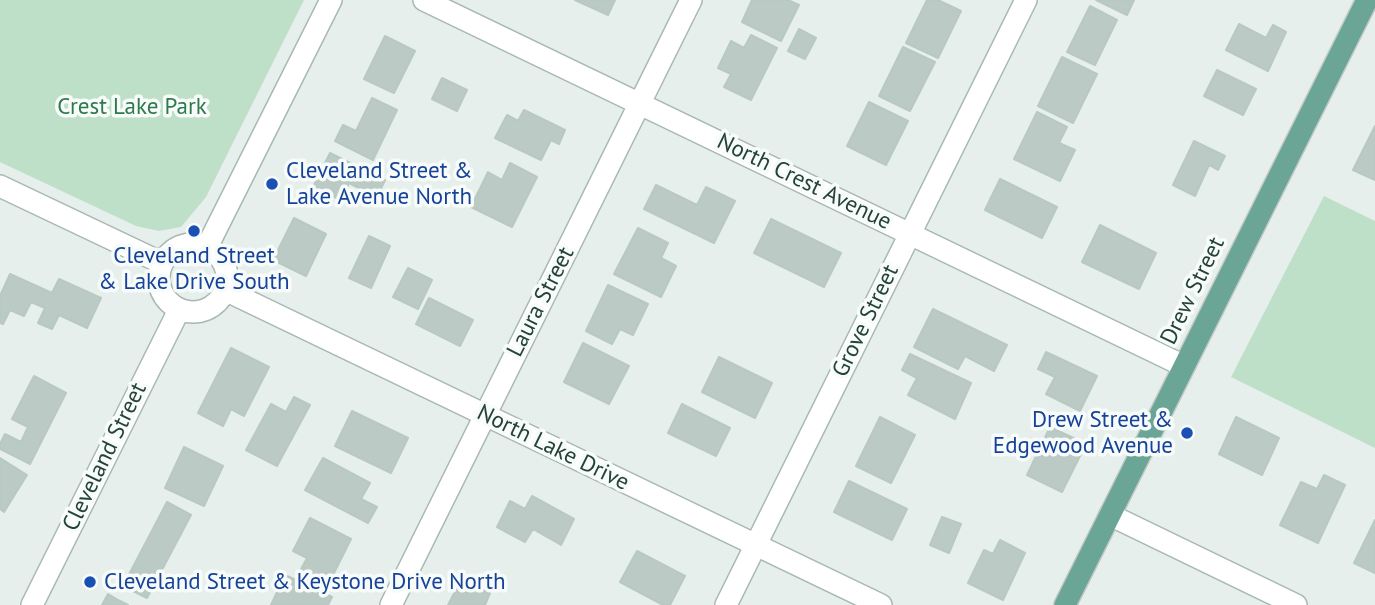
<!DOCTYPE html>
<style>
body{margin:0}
canvas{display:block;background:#e6efeb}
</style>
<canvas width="1375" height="605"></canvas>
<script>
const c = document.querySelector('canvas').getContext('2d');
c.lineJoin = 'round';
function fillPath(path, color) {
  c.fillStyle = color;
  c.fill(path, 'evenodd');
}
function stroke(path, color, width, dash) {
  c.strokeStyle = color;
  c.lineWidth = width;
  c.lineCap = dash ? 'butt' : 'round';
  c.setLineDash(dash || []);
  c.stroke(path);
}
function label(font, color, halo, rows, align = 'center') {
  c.font = font + ' "PT Sans",sans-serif';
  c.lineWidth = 7;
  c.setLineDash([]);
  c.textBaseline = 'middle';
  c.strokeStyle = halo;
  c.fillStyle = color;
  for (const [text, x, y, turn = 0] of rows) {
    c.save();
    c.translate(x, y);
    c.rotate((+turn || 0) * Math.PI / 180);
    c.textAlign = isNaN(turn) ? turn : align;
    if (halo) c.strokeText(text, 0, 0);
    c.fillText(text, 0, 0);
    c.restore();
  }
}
fillPath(new Path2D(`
 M0,0H304L206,197L181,227L159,231L136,226L0,162Z
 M1324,196L1375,221V448L1231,377Z`), '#bfe0c8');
const building = new Path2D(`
 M575,0H615L608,15Z
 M752,0H788L799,5L781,41L742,22Z
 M927,0H938L961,11L938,58L906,43Z
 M1096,0H1134L1127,15Z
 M1090,6L1117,20L1095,65L1067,52Z
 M1239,24L1266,38L1273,25L1286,32L1268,71L1226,50Z
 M799,29L816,38L805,59L788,51Z
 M751,35L777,48L751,100L724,87L731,74L718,68L731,41L744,48Z
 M385,36L415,51L394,93L364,79Z
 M903,47L935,62L910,111L879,96Z
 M1062,57L1097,74L1073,123L1038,106Z
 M1217,70L1256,89L1243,115L1204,96Z
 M442,78L467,90L457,111L432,99Z
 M372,98L397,110L373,160L335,141L343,125L356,131Z
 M869,102L908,121L886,165L847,146Z
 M524,110L565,130L559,144L551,140L541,160L495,138L507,115L518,121Z
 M1037,112L1067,127L1059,143L1075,150L1060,181L1014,159Z
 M1375,126V180L1353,170Z
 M1194,141L1225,156L1218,170L1209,165L1195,196L1173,185Z
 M330,153L385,180L377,197L349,183L341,200L313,187Z
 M510,163L537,177L512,227L471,207L488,172L502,180Z
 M1000,179L1057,207L1042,238L985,210Z
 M656,185L697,205L706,187L735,201L714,243L644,209Z
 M294,218L326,234L306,276L273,260Z
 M771,219L841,253L824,287L754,253Z
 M1100,225L1156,253L1139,289L1082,262Z
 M638,228L668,243L661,258L676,266L661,297L614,274Z
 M369,236L390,246L371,288L349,278Z
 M408,268L432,280L418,309L393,297Z
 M10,274L52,293L59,279L101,298L87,328L59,315L52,329L38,323L45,308L31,302L24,316L10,310L3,324L0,323V296Z
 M608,285L648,304L633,335L620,329L612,344L586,331Z
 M429,298L473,320L460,346L416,324Z
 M933,309L1007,345L994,371L965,356L958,369L914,347Z
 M583,343L629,366L609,404L564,382Z
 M231,348L269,367L244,416L231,409L223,426L198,413Z
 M1046,352L1097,376L1080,411L1046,394L1055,377L1038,369Z
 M910,354L971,383L955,419L908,395L917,378L902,370Z
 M719,357L772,383L755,418L702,392Z
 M34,376L66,393L30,464L0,449V444L5,434L21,442L28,427L12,419Z
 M294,397L310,405L277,466L246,450L271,404L286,412Z
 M682,404L730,428L716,456L668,433Z
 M352,411L408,438L391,473L335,446Z
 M880,417L915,435L891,483L856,466Z
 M1236,417L1279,438L1262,475L1219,454Z
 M1050,427L1086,444L1062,492L1027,475Z
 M184,447L223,466L204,506L165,488Z
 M0,458L27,475L4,512L0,509Z
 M323,458L370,483L361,499L377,507L368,523L305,490Z
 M1324,475L1345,485L1318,543L1280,525L1301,482L1317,489Z
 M849,481L907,509L892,540L834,512Z
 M532,496L574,519L561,545L533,529L525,542L497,527L510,501L525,509Z
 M167,502L191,515L147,598L123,586Z
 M942,517L961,524L949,553L930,545Z
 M310,518L351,539L326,589L298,575L307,558L293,551Z
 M1375,520V573L1354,563Z
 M1000,540L1025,553L1003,600L968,583L984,550L993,554Z
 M637,551L685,576L670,605H663L620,582Z
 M285,575L332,597L328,605H271Z
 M461,580L490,593L485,605H448Z
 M108,594L120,601L128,605H102Z`);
fillPath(building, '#bbcac4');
stroke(building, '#b8c9c2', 2);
const minor = new Path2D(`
 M424,0L1184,366
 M0,186L162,263
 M159 278a34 34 0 1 1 68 0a34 34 0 1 1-68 0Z
 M207,247L331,0
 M225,290L881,605
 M1110,515L1296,605
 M32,605L179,310
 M391,605L691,0
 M726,605L1026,0`);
const major = new Path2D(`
 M1065,605L1367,0`);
stroke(minor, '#a8b8b2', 24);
stroke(major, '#c2cac8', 24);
stroke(minor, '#fff', 21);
stroke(major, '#6aa596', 21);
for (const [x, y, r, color] of [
 [272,184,7,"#1a4fb4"],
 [194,231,7,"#1a4fb4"],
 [1187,433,7,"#1a4fb4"],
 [90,582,7,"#1a4fb4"]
]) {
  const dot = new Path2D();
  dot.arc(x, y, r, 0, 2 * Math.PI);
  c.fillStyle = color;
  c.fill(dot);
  stroke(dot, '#f7fbf9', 2.5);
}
label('23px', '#2d7a4b', '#f7fbf9', [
 ["Crest Lake Park",132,107]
]);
label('23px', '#164399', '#f7fbf9', [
 ["Cleveland Street &",286,171],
 ["Lake Avenue North",286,197],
 ["Cleveland Street",194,256,"center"],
 ["& Lake Drive South",194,282,"center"],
 ["Drew Street &",1173,420,"right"],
 ["Edgewood Avenue",1173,446,"right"],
 ["Cleveland Street & Keystone Drive North",104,582]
], 'left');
label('23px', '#24423a', '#f7fbf9', [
 ["North Crest Avenue",804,182,26],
 ["Drew Street",1193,291,-64],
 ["Laura Street",541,302,-63],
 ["Grove Street",866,321,-64],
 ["North Lake Drive",553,448,26],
 ["Cleveland Street",105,457,-64]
]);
</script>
